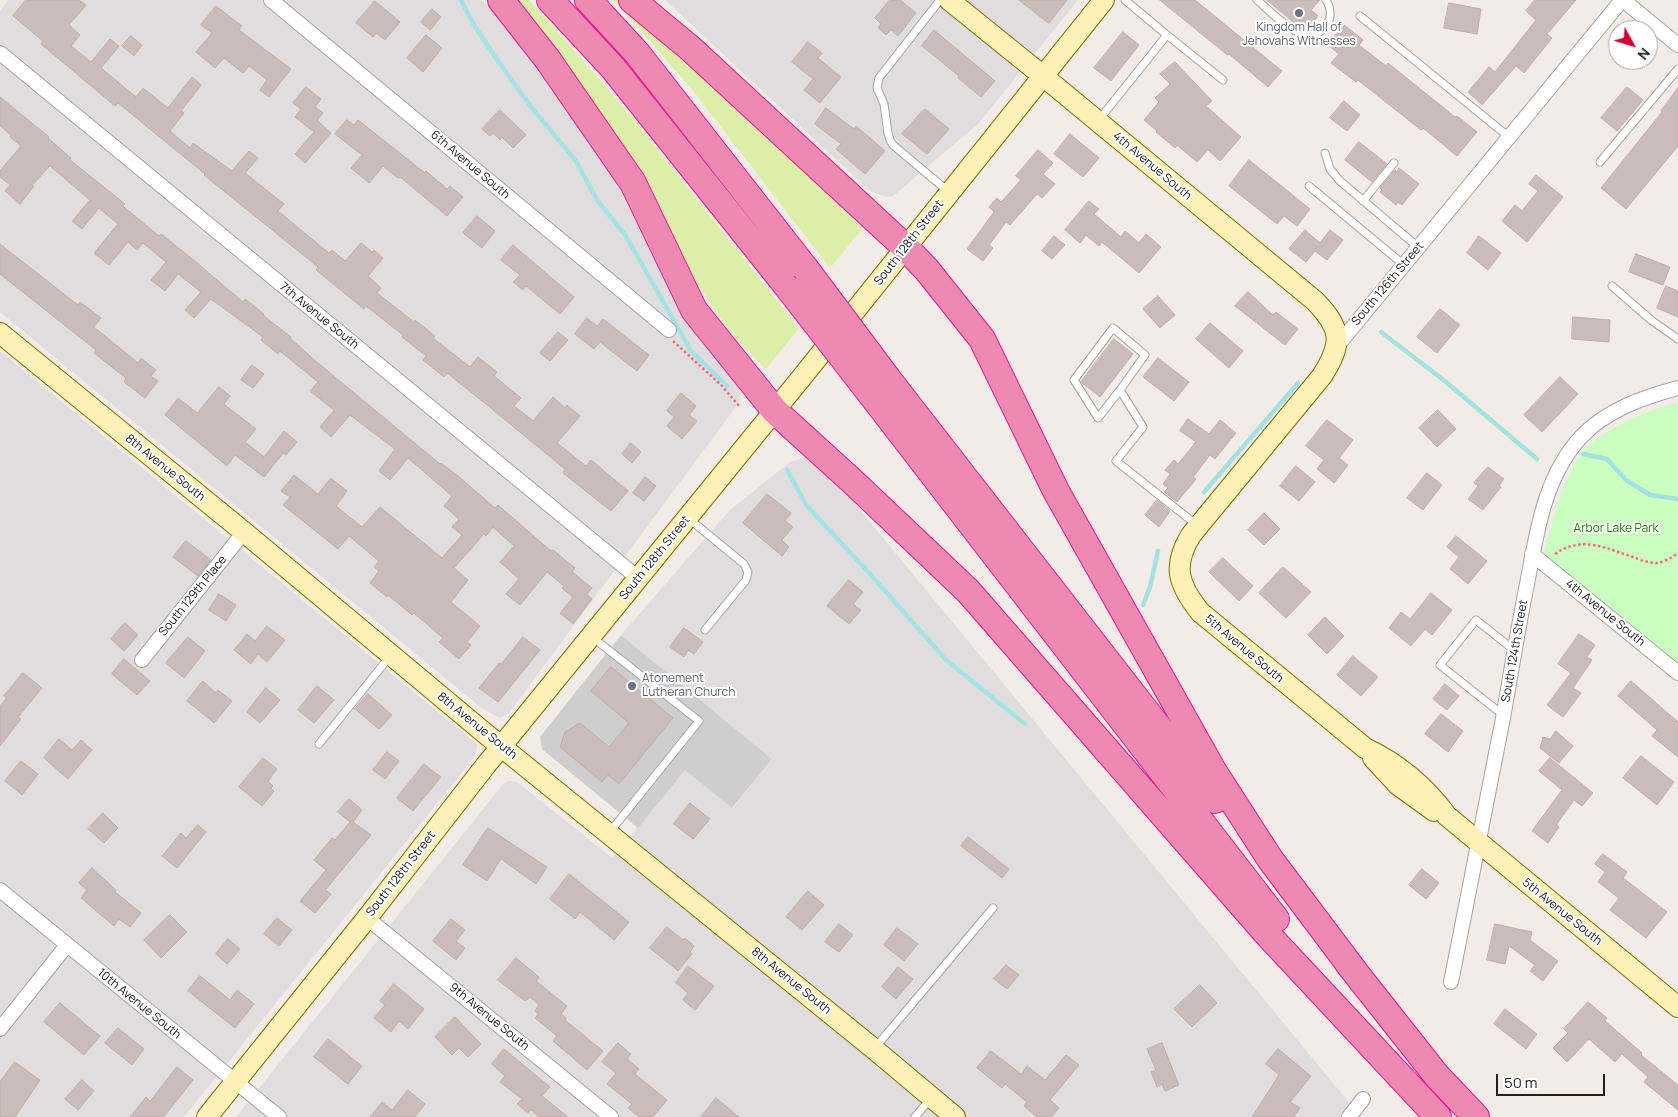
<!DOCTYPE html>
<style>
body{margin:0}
#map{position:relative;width:1678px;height:1117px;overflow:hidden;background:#f2ebe6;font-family:Manrope,sans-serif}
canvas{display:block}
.north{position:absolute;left:1608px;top:20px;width:50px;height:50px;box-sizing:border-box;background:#fff;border:1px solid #a6a6a6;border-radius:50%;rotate:129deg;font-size:14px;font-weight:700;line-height:20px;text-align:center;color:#202020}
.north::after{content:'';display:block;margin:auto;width:18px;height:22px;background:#d10031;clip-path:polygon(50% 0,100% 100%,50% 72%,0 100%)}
.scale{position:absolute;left:1496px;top:1074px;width:109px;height:22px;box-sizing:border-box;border:2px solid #202020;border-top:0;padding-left:6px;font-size:15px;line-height:18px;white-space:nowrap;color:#202020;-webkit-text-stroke:4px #fff;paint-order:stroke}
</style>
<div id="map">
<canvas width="1678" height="1117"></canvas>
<div class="north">N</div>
<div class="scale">50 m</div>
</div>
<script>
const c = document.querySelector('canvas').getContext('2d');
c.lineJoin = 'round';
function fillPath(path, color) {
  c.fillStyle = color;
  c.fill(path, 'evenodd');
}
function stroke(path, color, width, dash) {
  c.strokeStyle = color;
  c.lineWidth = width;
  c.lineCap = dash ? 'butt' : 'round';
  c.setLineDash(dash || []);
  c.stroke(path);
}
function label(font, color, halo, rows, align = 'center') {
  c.font = font + ' Manrope,sans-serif';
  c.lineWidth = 4;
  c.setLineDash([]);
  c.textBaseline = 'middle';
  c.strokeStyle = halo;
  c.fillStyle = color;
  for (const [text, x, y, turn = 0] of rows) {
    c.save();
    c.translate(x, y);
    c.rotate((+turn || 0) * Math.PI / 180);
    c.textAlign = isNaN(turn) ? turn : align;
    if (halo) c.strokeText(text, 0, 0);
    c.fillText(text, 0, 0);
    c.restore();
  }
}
fillPath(new Path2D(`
 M9,0H481L499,15L605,162L665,279L692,328L741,391L740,400L732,412L509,713L500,718L483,709L0,312V11Z
 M665,0H1078L978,124L893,196L887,197L870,191Z
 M0,351L477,744L476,755L184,1117H0Z
 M807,457L822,464L1361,1117H236L504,783L509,781L517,782L612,858L685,770L733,808L772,759L621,635L730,510L790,462Z`), '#dfddde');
fillPath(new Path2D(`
 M621,635L772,759L732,808L685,770L638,828L542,749L540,737Z`), '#cecece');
fillPath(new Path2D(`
 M518,0H529L575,51L633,118L799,328L766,369C755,360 747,350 737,339C697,293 673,233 642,180C606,117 564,57 518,0Z
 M613,0H623L863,228L830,268L691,88Z`), '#dcefa9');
fillPath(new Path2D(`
 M1678,402V663L1544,554C1554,519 1561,477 1586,448C1590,443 1596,440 1601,436C1626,419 1649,411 1678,402Z`), '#cbfec1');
stroke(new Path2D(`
 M461,0L474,25L500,64L532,108L576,161L597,200L626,236L691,351L727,386
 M1381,332L1446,382L1537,459
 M1583,454L1607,459L1626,480L1650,495L1678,499
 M787,470L807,506L871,575L946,660L1025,724
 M1204,492L1298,383
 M1143,605L1150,587L1158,551`), '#a4e2e2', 4.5);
const building = new Path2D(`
 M26,0H79L86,5L69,25L80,35L71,46L91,62L110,39L119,46L101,68L136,97L143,88L168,108L192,77L201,85L181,111L184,113L170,131L190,148L193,143L232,171L249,151L258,158L245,173L284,204L278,211L329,253L332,250L345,261L361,243L372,252L374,250L383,258L368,276L381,288L377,293L414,322L415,320L435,336L433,338L470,367L478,357L497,372L494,376L521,398L514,406L533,421L553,397L565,408L567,405L580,416L557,443L586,466L591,460L628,491L611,511L563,473L565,469L487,405L447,373L444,377L423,360L426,356L402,337L403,335L366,306L364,309L316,270L318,267L204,175L205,174L118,103L115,106L41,44L43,41L13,16Z
 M890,0H900L916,13L898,36L891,30L886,35L878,28L881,24L875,18Z
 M1019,0H1067L1049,23Z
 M1160,0H1195L1282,71L1268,87L1229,54L1228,55Z
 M1267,0H1320L1311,10L1318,16L1308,29L1301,28Z
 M1535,0H1576L1547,34L1552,38L1524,73L1516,66L1482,105L1468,92L1489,67L1495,72L1536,20L1526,11Z
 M375,1L400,22L385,40L376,33L373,37L356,23Z
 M1449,3L1481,9L1477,34L1444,28Z
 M216,6L242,26L239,30L291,69L269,97L260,90L267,80L249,66L243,73L224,58L215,68L196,52L212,33L201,25Z
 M432,9L441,17L430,30L421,22Z
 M1344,25L1363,40L1359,45L1386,66L1388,63L1455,117L1457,116L1477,132L1457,156L1423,128L1421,130L1358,80L1356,82L1331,63L1339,54L1328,45Z
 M934,30L995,81L981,97L958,78L959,76L922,46Z
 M1123,32L1139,45L1111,81L1094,68Z
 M426,35L442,48L423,72L407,58Z
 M131,36L142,45L134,56L122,46Z
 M808,42L822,53L818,58L841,77L820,103L804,90L813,79L792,62Z
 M1175,62L1212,101L1206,106L1241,137L1220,161L1208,150L1197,162L1177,145L1175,148L1156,132L1157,131L1144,120L1159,102L1155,98L1170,84L1160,74Z
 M306,87L321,99L315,107L323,113L317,120L331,133L305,163L295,154L314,132L295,117L301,109L293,103Z
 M1627,87L1643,100L1617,131L1601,118Z
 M1678,88V146L1626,209L1601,188L1662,112L1661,111Z
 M0,97L49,137L48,138L71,158L70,160L125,204L123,206L159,236L161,234L190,257L243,302L245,299L264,314L263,315L291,337L290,338L318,363L440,464L441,463L458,476L495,508L498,505L551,551L553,550L575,568L572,572L592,588L587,594L592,599L573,624L560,613L573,597L562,588L564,586L547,572L520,605L506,594L519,579L500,562L514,546L493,527L486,536L484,534L454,568L468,580L451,602L480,626L467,642L471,645L459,659L439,642L443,638L414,613L412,615L388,595L387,597L370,583L379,571L374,567L379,561L349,536L338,549L283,505L290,497L281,491L294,475L318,494L331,478L347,491L336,506L362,527L380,507L442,558L462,535L452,527L459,519L444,506L452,496L408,458L390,480L379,471L395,449L350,415L331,437L320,427L334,410L310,391L318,382L280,351L278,354L261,340L263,337L211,299L194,318L185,310L201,292L178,274L165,291L151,280L166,262L143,243L137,250L128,242L109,265L94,253L118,224L99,208L82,229L72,221L90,200L50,166L32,185L34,186L20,204L5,191L10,185L0,177V171L21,146L10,137L11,135L0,126Z
 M1344,101L1360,115L1347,131L1330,118Z
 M826,108L854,129L856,126L885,151L865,174L836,149L841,144L815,124Z
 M925,109L949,129L927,154L902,134Z
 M500,110L526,135L513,148L502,137L500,140L493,133L490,136L482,129Z
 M347,120L354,125L358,120L425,173L426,171L447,189L450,186L463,197L447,216L400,177L398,178L383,166L369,183L351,168L362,155L335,134Z
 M1070,134L1099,158L1083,177L1054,154Z
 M1359,142L1387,164L1372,182L1345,160Z
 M1038,150L1053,163L1043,174L1055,184L1042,198L1037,194L1010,225L1006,222L989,245L993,248L983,261L967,249L994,212L989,207L997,198L1001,202L1021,180L1016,176Z
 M1249,160L1310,209L1297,226L1284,216L1277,224L1229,186Z
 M1399,168L1419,184L1402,205L1398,202L1396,205L1380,192L1382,190L1380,188L1395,170L1397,172Z
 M1536,175L1563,197L1527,242L1502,221L1515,205L1522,211L1538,191L1529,184Z
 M1089,201L1099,209L1094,214L1121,237L1125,231L1139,243L1146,234L1161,247L1139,273L1102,242L1099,246L1086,235L1080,243L1065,230Z
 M477,216L495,231L482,248L463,233Z
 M1305,230L1320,243L1330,230L1343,240L1327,260L1315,251L1306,262L1289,249Z
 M1054,236L1065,245L1052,259L1042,251Z
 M1479,236L1501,253L1488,270L1467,253Z
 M0,244L78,305L80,302L101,318L94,327L138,363L141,358L156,370L151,376L158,381L145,398L124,382L126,378L94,353L96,350L0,274Z
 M513,245L574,297L560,314L526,286L523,290L513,282L520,275L501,260Z
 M1636,254L1670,267L1663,285L1629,272Z
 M1666,286L1678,291V317L1657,308Z
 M1248,292L1273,315L1276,312L1298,329L1285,345L1235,306Z
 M1158,296L1175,315L1160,328L1143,309Z
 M1440,309L1460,325L1437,353L1417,337Z
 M1573,317L1610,320L1609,342L1572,339Z
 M587,318L597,326L603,319L649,355L637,371L600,342L594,349L575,334Z
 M1210,323L1243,351L1229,368L1196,339Z
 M558,332L568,340L550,361L540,353Z
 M1114,339L1133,354L1100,397L1081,382Z
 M1158,358L1189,382L1174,401L1143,377Z
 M252,365L264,374L253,388L241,380Z
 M1560,377L1578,394L1542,432L1524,415Z
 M219,387L230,396L224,404L256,429L245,442L264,457L284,431L297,442L286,455L283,453L264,477L235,455L227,466L165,415L178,398L197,413Z
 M681,393L696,406L689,415L697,421L682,439L667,426L674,417L667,411Z
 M1438,410L1456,429L1437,447L1419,428Z
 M1188,419L1209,434L1220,420L1236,433L1215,459L1210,455L1193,477L1196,479L1177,502L1164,492L1168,488L1163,484L1170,474L1165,470L1174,460L1178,464L1196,442L1180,431Z
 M1327,420L1353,440L1339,458L1348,465L1334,483L1317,469L1324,460L1306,446Z
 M631,443L641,452L632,463L622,454Z
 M1296,466L1315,482L1299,501L1280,486Z
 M1488,467L1504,479L1499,486L1501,487L1483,510L1468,499L1478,486L1474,483Z
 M1427,473L1442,485L1423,510L1407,498Z
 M645,477L656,486L644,501L633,493Z
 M767,494L791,513L785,521L793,527L782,540L789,547L782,556L743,523Z
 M1157,500L1170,511L1159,527L1145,515Z
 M1264,513L1280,529L1264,545L1248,530Z
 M1456,536L1487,561L1468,584L1450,569L1459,557L1447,547Z
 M186,541L211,560L198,576L173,557Z
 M1223,558L1253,586L1239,601L1209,572Z
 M1283,567L1311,592L1286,618L1259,593Z
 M849,580L863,592L853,604L861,610L849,624L827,606Z
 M1431,593L1452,610L1432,635L1425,629L1411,646L1389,628L1401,612L1410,619Z
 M219,594L236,605L226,621L209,610Z
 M1325,617L1344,636L1327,654L1308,635Z
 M125,623L138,635L124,651L111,639Z
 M267,626L285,640L267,662L258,654L251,664L234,650L247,634L255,641Z
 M684,628L703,642L694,654L688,650L684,657L670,647Z
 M1579,634L1595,645L1587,657L1592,660L1573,688L1581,693L1563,717L1547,705L1571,673L1558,664Z
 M188,637L205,651L184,678L166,663Z
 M523,637L540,650L498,702L479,688L499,663L501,664Z
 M1353,656L1378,677L1361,696L1337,675Z
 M124,659L150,681L137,695L112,674Z
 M611,667L673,718L619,784L608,775L602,782L560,747L565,732L580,723L609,747L629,723L591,691Z
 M23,673L42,688L18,717L21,719L0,746V706L7,698L4,696Z
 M203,681L216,693L218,690L232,701L214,723L187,701Z
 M1631,681L1678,722V757L1652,736L1657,730L1618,696Z
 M1445,684L1459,696L1447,710L1433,699Z
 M317,686L334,700L314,723L298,710Z
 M266,688L280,700L260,723L247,712Z
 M368,694L392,715L379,729L355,709Z
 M1441,714L1463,731L1448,752L1425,734Z
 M1556,731L1573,746L1559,763L1540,748L1543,737L1550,739Z
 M59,739L72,750L81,740L92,750L68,779L44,758Z
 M387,752L399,761L385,779L373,770Z
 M1641,756L1674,782L1657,805L1623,778Z
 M263,758L277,769L268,781L273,786L271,788L274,791L262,806L239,787Z
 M1550,758L1593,793L1582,806L1574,800L1556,825L1559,827L1548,843L1532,831L1562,790L1539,771Z
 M21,761L38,774L22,795L5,781Z
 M424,764L441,777L413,811L397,798Z
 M349,799L362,810L353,822L371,835L325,890L331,894L315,913L300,901L326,870L314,860L332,838L335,840L350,822L338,812Z
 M690,803L710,819L693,839L674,824Z
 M103,813L118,828L104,843L88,829Z
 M198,825L206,832L177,868L162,856L181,833L186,838Z
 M488,828L547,867L536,884L501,859L487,881L463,865Z
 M968,837L1009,869L1002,878L961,846Z
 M1603,854L1627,872L1623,878L1667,912L1646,938L1610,910L1619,898L1598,882L1605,872L1595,864Z
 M92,868L116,890L115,892L141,913L130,927L119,919L114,926L81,898L87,890L79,883Z
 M1422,869L1439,883L1426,899L1409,885Z
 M569,874L629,922L614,940L580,912L575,919L550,899Z
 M808,891L824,905L802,930L786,917Z
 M170,915L187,932L161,958L144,940Z
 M277,918L292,930L279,946L264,934Z
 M451,919L465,930L456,941L465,948L456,960L433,941Z
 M839,924L853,935L839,952L825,942Z
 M1495,924L1532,932L1530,940L1558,961L1543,981L1530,971L1535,965L1509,946L1505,964L1487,960Z
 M667,927L683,940L685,938L694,946L690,952L692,954L678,971L650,948Z
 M897,928L918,944L904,961L884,945Z
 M228,939L240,949L227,964L216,954Z
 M516,958L539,977L536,981L567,1006L561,1014L566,1018L565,1020L603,1051L587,1070L553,1041L557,1036L535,1018L538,1014L535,1011L539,1005L530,997L525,1001L498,980Z
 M1006,965L1019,975L1007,989L994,979Z
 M688,966L714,986L695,1010L683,1000L688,993L676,983Z
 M898,967L913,979L896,999L882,987Z
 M200,976L230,1000L237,990L254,1004L235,1028L188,991Z
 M394,984L424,1009L408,1029L399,1021L391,1032L374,1018L385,1005L380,1001Z
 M1200,985L1217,1003L1192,1027L1174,1009Z
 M1588,1002L1607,1018L1605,1021L1642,1053L1641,1055L1678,1085V1110L1644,1082L1648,1077L1622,1054L1615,1062L1589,1039L1567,1062L1553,1048L1568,1033L1564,1029Z
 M60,1003L100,1036L84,1055L44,1022Z
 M1505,1009L1537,1034L1526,1049L1494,1024Z
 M455,1017L481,1044L468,1057L459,1048L452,1055L435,1037Z
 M118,1028L144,1049L132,1065L105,1043Z
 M328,1039L362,1066L348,1084L314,1057Z
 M618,1043L631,1054L627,1059L639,1069L635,1074L667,1100L653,1117H639L628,1108L632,1104L607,1084L616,1073L602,1062Z
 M1162,1043L1179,1085L1165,1091L1162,1084L1157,1087L1151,1072L1156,1070L1147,1049Z
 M504,1049L550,1087L542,1096L568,1117H539L531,1110L528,1113L517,1104L522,1099L500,1082L505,1076L492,1064Z
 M1278,1049L1311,1076L1290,1102L1300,1108L1294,1117H1252L1279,1075L1266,1064Z
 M991,1051L1021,1074L1027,1066L1045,1080L1066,1055L1079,1065L1050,1100L1059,1108L1051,1117H1037L1024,1106L1027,1102L1005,1084L1002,1088L977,1068Z
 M15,1062L40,1080L15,1117H0V1082Z
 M177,1067L193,1080L170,1109L163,1117H130L146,1097L150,1101Z
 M82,1080L94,1091L78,1110L65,1099Z
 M408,1090L425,1104L415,1117H370L382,1102L392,1110Z
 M716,1098L739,1117H701Z`);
fillPath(building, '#cabcb9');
stroke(building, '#c5ada7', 1);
const lane = new Path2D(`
 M940,0L879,78L877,88L884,104L888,133L890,140L893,145L949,192
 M1125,0L1167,35
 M1257,0C1273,13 1306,52 1326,26C1332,18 1331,8 1326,0
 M1360,16L1509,137
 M1098,121L1167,35L1223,80
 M1325,153L1330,169L1340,181L1418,247
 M1600,162L1678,69
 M1309,186L1404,265
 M1363,201L1394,163
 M1612,286L1651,320L1678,339
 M1120,390L1145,355L1113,328L1074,380L1098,418L1120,390L1143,427L1116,461L1198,526
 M688,518L744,564L748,572L746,580L705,630
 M592,637L699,721L609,833
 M1503,715L1440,665L1476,620L1514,650
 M319,744L391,655
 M874,1049L993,908
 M915,1117L931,1098`);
const street = new Path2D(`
 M271,0L669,330
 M1623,0L1678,45
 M0,53L638,578
 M1338,345L1622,0
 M1532,554L1678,673
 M142,660L244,532
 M0,890L279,1117
 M367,918L611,1117
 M1451,982C1469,894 1486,806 1503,718C1511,673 1518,628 1527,584C1537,532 1544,477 1581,437C1606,410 1644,397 1678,388
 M0,1029L67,945
 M1349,1117L1363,1099`);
const secondary = new Path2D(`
 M949,0L1043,76L1315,301C1342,329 1343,343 1322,376L1191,535C1172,566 1178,584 1200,612L1365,748C1399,764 1425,786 1447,816L1678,1007
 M0,333L244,532L487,735L874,1049L955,1117
 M1373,758L1398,785L1434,811
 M207,1117L367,918L486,765L802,377L1104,0`);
const highway = new Path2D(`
 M501,0L548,60L633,183L694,310L775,411L852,481L968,591L1268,935L1438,1117
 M550,0L613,68L790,290
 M588,0L637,53L805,268
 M632,0L691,49L906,248L927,270L982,339L1056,491L1214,772L1270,859L1358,976
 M888,379L1215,800
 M870,393L1276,919
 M1347,962L1437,1076L1476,1117`);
stroke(lane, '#a4a4a4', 9);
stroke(street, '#a4a4a4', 16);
stroke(secondary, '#7f6f00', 22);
stroke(highway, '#e91a92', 28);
stroke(new Path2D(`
 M673,341L721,385L740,407
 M1555,554C1581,536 1603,547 1630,556C1638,559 1648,563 1657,563C1664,562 1673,557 1678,553`), '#ff6a7e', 2.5, [2.5, 2.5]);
stroke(lane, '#fff', 7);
stroke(street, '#fff', 14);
stroke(secondary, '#fef1b8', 20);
stroke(highway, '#ee89b4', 26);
const highwayBridge = new Path2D(`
 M805,268L888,379
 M790,290L870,393`);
stroke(highwayBridge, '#e91a92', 28, []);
stroke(highwayBridge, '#ee89b4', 26);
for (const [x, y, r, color] of [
 [1299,13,5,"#6b7280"],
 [632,686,5,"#6b7280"]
]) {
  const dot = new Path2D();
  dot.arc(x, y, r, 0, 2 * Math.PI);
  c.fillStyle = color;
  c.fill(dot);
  stroke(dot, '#fff', 2);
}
label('12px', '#5b616d', '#fff', [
 ["Kingdom Hall of",1299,28],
 ["Jehovahs Witnesses",1299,42],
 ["Atonement",642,679,"left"],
 ["Lutheran Church",642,693,"left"]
]);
label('12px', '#202020', '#fff', [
 ["6th Avenue South",470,165,40],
 ["4th Avenue South",1152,166,40],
 ["South 128th Street",909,243,-52],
 ["South 126th Street",1388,284,-50],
 ["7th Avenue South",319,316,39],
 ["8th Avenue South",165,468,39],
 ["South 128th Street",655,558,-51],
 ["South 129th Place",193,596,-51],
 ["4th Avenue South",1605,613,39],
 ["5th Avenue South",1244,649,40],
 ["South 124th Street",1515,651,-80],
 ["8th Avenue South",477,726,39],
 ["South 128th Street",401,874,-52],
 ["5th Avenue South",1562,912,39],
 ["8th Avenue South",791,981,39],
 ["10th Avenue South",139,1004,39],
 ["9th Avenue South",489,1017,39]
]);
label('12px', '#188404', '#fff', [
 ["Arbor Lake Park",1616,529]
]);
</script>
